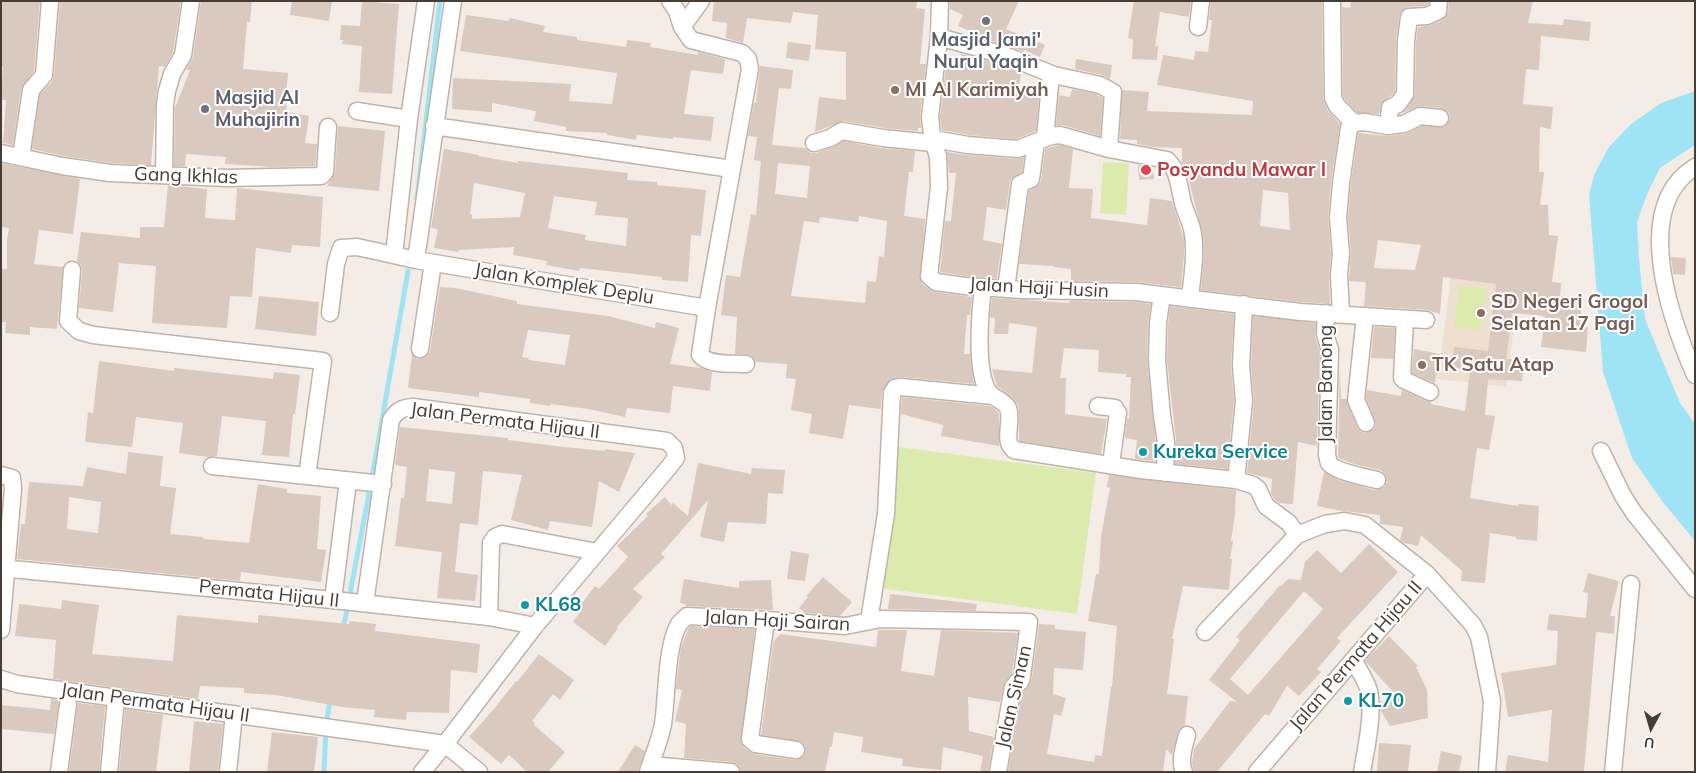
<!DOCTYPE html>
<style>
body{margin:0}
#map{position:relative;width:1696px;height:773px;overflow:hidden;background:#f4ede7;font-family:Mulish,sans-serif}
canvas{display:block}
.frame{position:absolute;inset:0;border:2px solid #483d35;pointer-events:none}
.north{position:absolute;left:1626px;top:703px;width:50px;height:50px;-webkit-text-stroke:4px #fff;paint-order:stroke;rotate:186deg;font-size:14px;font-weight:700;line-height:20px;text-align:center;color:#483d35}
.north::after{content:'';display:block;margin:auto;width:18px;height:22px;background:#483d35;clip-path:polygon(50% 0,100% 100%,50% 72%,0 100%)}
</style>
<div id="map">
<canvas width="1696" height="773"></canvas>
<div class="frame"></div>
<div class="north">U</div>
</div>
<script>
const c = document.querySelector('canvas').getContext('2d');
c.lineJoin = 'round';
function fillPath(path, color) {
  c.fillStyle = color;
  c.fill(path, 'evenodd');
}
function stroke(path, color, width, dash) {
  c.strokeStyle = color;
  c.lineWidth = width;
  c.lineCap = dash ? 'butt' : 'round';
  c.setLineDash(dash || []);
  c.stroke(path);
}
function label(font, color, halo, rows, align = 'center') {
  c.font = font + ' Mulish,sans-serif';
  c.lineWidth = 4;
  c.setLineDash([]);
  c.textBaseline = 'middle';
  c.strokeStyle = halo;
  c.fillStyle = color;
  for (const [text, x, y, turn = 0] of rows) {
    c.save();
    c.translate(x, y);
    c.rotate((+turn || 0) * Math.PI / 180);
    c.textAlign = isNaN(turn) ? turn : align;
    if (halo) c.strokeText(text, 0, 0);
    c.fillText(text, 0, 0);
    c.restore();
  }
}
fillPath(new Path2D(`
 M1455,242H1525L1506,387L1438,379Z`), '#eedfd0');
fillPath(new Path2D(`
 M1103,162L1129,163L1126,215L1100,213Z
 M1459,286L1485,288L1480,330L1454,328Z
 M891,446L1096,473L1077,614L872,587Z`), '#dcebad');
fillPath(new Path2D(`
 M1695,91V145L1660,168L1648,192L1637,222L1639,258L1645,319L1680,403L1695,424V541L1662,501L1632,458L1603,372L1589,195L1594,175L1609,147L1630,125L1661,103Z`), '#9fe4f5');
stroke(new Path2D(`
 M417,199L440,1
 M343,630L372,478L408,271
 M324,772L326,725L330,700`), '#9fe4f5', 5);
fillPath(new Path2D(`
 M1,1H40L34,71L21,89L13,145L3,143L6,100H1L3,66H1Z
 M60,1H181L173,52L165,67L159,66L151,165L111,163L64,156L32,149L40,94L52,82L54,76Z
 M201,1H252L250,22H247L243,69L288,73L285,105H287L286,112L309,116L305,143L317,144L315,166L274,167L225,164L226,157L186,154L185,166H174L175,108L190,70H186L193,57Z
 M292,1H332L329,21L290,15Z
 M362,1L399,4L392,94L359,92L362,46L342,44L343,40H340L341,25L360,26Z
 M714,1H917L916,8L925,9L920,64H926L920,116L921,128H918V131L884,128L843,121L815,132L819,97L846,100V52L815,49L818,15L793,12L791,23L747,18L743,43L726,38L727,23L712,21Z
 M950,1H1019L1006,29L1045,45L1040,57L1024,50V52L992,41L958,26L963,15L950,9Z
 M1134,1H1191L1189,17L1160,12L1155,46H1158L1157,60L1132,59L1133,39L1128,38Z
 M1211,1H1322L1323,99L1328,111L1340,124L1331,182L1328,217L1331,254L1329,274L1330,304L1301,302L1201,290L1204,255L1203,236L1188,177L1182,163V148L1153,147L1137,144V140L1120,139L1122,90L1149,92L1147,111L1252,115L1253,101L1157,85L1163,55L1194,60L1195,51L1208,52L1212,20H1209ZM1263,190L1288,193L1290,230L1260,226Z
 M1351,1H1429V4L1425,6L1408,7L1400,12L1396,40L1395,91L1391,96L1382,103L1379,114L1358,113L1345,100L1343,96L1342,7L1350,8Z
 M1449,1H1533L1528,23L1563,25L1564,19L1591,22L1589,41L1541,36L1539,70L1526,69L1523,104L1553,107L1551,129L1540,127L1539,172H1544L1540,205H1548L1549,235L1558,236L1552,282L1561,283L1560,298L1582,299L1580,326L1588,327L1586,352L1541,347L1545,316L1512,313L1506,359L1524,360L1522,381L1488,379L1485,415L1495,416L1489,450L1477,448L1470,498L1518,506V504L1539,506L1537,541L1516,539V537L1490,533L1485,583L1461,581L1462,571L1421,535L1418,546L1404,543L1400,540L1403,527L1380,524V515L1342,511L1317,506L1324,472L1341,481L1375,490L1384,487L1387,482L1384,473L1380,470L1354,464L1338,458L1340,363L1341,399H1346L1357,427L1360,431L1365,433L1374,429L1376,424L1366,398L1367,390L1401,396L1402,390L1426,401L1431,402V404L1465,411L1470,370L1452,367L1454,347L1488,351L1496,284L1443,277L1440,314L1427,310L1364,306L1366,282L1349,281L1351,253L1348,218L1351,184L1358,133L1389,136L1406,134L1422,126L1444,127L1448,123L1450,118L1449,113L1441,108L1420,106L1399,114L1406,110L1415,95L1416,42L1418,27L1431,25L1443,20L1448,12ZM1378,240L1421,245L1415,270L1374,268Z
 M466,15L509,21L510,18L545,26L543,32L577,37V40L626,47L627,40L651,43L650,47L698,55V52L725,59L723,74L691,70L684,114L714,117L711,141L673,137V139L637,135L636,140L607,135V133L566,131V127L534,121L536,111L492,103V112L452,109L453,78L571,84L569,101L612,104L617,73L460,51Z
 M788,42L811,45L809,61L786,58Z
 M961,54L1001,64L1021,73L1018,94L1039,97L1036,131L1016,139L969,135L942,130L940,117L946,66L960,67Z
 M1076,59L1112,65L1110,79L1102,75L1075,69Z
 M760,66L793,70L791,89L779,88L772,145L805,148L811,153H816L833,147L844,141L881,148L915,151L913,172H909L904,216L925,219L920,279L922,284L934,292L972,297L970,315H967L964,354H970L974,384L902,377L890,380L882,392L881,409L849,405L843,439L809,433L812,414L791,410L796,379L786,378L787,364L756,362L751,355L735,354L737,317L721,315L726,275L740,277L751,214L756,215L761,161L754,160L757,137L748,136L754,103H756ZM778,163L810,166L807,198L775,194ZM859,216L887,221L884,257L879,256L876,282L867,281L865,303L791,296L804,221L819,223L820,217L858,222Z
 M1072,89L1096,94L1103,98L1100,136L1063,125H1056L1059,95L1070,97Z
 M338,126L385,131L379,191L327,186L335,173Z
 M1059,145L1073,149L1069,188L1093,189L1091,218L1147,225L1150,198L1172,201L1184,239V254L1181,287L1136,282L1071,281V269L1054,267V266L1019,264L1029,191L1039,185L1041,181L1045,149Z
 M444,149L479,155L478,156L518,163V161L628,173L627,180L657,182V185L706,190L701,236L691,235L688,282L662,280V277L580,268L579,271L546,265L547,261L513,255L514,247L459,250V252L434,248L438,229L431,228ZM474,183L525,193L520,217L472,219V215L470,214ZM554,196L597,202L595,215L628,218L626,246L585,240L586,235L548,228Z
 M947,152L967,155L1017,159L1024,157L1022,172L1012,178L1010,182L1006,210L987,207L983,240L1002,244L997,278L966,276L940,272L945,221H951L956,173H949Z
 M1,163L80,179L73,234L39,230L34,264L63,267L57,329L30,327V335L5,333L6,322H1V269H7V240L9,228L1,227Z
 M1138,165L1153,168L1154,179L1139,180Z
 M168,185L207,189L205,218L235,220L237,188L323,197L320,247L292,245L291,253L256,248L252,297L230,296L227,328L152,323L156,266L119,263L113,312L79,308L82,271L81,265L77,261L81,232L140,238V227H164Z
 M1671,257L1686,258L1685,275L1673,274Z
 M440,287L455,288L517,301V304L608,316L655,328L656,322L679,328L670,364L701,368L712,372L710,391L673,386L670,413L627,408L625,417L588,409L551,404L550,406L530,403V399L479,392V397L408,388L412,354L418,359L423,358L427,356L430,351ZM528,330L570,335L565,365L528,360L529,358L522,357Z
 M259,296L319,302L316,336L255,329Z
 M992,298L1069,303V301L1135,302L1151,304L1148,323L1147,361L1156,443L1155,461L1135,459L1137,440L1125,438L1127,418L1129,419L1131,377H1126V374L1098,372L1099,350L1064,348L1060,378H1066L1065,414L1107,419L1101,454L1019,441V416L1018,405L1011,396L997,386L992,369L1032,373L1037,327L1009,323L1008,334H994L995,318L990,317Z
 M1170,306L1234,314L1231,366L1234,401L1227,469L1175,464L1176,440L1167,361L1168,324Z
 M1253,316L1316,323L1315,337L1320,351L1317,446L1298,442L1293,504L1279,503L1274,499L1271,493L1272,479L1247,473L1254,402L1251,366Z
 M1374,327L1395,328L1393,359L1371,358Z
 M1414,349L1440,354L1435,383L1412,373Z
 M99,361L174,371V368L273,379L274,372L300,375L295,414H293L289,457L262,455L266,421L222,416L217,456L208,457L179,453L183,423L136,417L132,447L85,442L88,412L93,413Z
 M902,397L990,406L997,411L999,414V446L941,436L943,425L901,414Z
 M400,427L508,438V440L564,447L605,451V449L635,453L619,492L599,481L592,527L550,521L548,530L511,520L522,475L483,471L478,525L460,523L455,572L478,575L475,601L437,598L442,552L395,546L401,498H404L407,467L395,465ZM429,469L455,472L452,504L426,501Z
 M128,452L163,456L160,486L176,488L170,534L203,537V539L249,543L258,484L287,489V493L321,496L317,549L326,550L321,582L241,572L240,581L17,559L21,524H25L29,482L83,486L87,467L126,474ZM69,497L101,502L98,533L67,529Z
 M698,463L751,474L752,468L785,470L783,494L768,493L766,524L728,522L724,542L700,537L708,500L661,554L665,557L633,589L643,597L617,627L618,628L605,646L573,622L582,609L579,607L595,586L599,589L628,557L617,546L648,516L646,514L665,497L671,505L673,503L688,516Z
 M1109,475L1236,490L1235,514L1231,541H1233L1230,559H1232L1229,590L1183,586L1172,639H1174L1167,694L1188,696L1185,725L1180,728L1178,732L1172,755L1166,749L1163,772H1008L1022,692L1027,689L1032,678L1039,624L1055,625V629L1086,632L1083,670L1054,668L1053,694L1066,698L1061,716L1054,714L1047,754L1094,762L1095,755L1102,756L1111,687H1112L1117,626L1088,621L1096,574H1099L1101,536L1110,488L1107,487Z
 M1369,544L1398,572L1337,638L1341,641L1317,669L1321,672L1299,696L1287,686L1269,716L1265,714L1217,772H1194L1192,763L1194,749L1230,701L1237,702L1209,680L1240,640L1236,637L1280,585L1281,586L1288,579L1301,580L1305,562L1317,550L1341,573ZM1304,591L1323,609L1248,695L1230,679Z
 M791,551L809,554L805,581L787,579Z
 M1588,573L1619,581L1610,616H1615L1614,634L1596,632L1584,772H1505L1508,755L1548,762L1552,710L1508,717L1501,673L1556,665L1558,631L1547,630L1549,614L1586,618L1588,593L1583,592Z
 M823,577L852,602L840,616L805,613L799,608L808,597L806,596Z
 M684,579L739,588V581L771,580L773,610L686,606V604L680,603Z
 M890,594L977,604L976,611L888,609Z
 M62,600L99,605L92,654L173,661L177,615L258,623V615L349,624L350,621L376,624L375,631L480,644L477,673L451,670L449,713L407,712L406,720L374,717L375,710L342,707L276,695L244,693V688L200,686L198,699L53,679L56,640L15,636L19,604L61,609Z
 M691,626L755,629L741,742L744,747L754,754L795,760L803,757L806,752L805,746L802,742L761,735L774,638V641L780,634L876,647L878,630H907L901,671L934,676L941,630L1018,633L1012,674L1005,681L1000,702L968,697L969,731L994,737L988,772H980L983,756L943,747L941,770L902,766L903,759L861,752L863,737L834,732L832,747H830L825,772H741L737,764L732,762L684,758L686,724L675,721L682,690L676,689L681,647L688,629Z
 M1389,636L1418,666L1416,667L1427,690L1428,718L1390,726L1381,711L1380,703L1395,694L1365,661Z
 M539,654L574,680L560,700L553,694L532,721L535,723L534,725L565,752L548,772H527L509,755L501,764L469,737L493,710L516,681L517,682Z
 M51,699L59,700L54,734L1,729V705L50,710Z
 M78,703L105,706L99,772H69Z
 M125,709L163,715L156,772H119Z
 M194,721L223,724L218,772H189Z
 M272,732L318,737L314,772H267Z
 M1379,743L1411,745L1408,772H1377Z
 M635,745L645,751L638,771L618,772Z
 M1441,751L1462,756L1459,772H1437Z`), '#dac9be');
const minor = new Path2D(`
 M940,1L939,37L930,117L933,143L938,156L939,187L929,276L936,282L965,286L1022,290L1136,292L1300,312L1426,320
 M1332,1L1333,98L1337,106L1354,123
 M682,27L701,1
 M1198,27L1201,1
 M939,37L1004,55L1054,75L1100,85L1113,92L1109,149
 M357,111L409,119
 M434,126L732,169
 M1388,126L1390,108L1398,104L1405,94L1406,41L1409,17L1427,16L1438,11L1439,1
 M1045,138L1051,74
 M933,139L968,145L1018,149L1051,136L1060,135L1109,149L1167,160C1179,171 1179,188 1183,203C1185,212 1190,220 1192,229C1197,251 1192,276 1190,299
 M814,143L830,138L842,131L883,138L933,143
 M1,153L62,166L110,173L227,178L321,176L325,172L328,127
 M21,157L31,90L44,75L50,1
 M1695,167C1630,207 1671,320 1695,375
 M164,175L165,105L167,91L172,74L183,55L191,1
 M394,255L409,119L426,1
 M416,260L453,1
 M72,270L68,321L79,331L93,335L323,361L307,476
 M983,287C980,312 975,369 988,391C992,398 1004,400 1008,408C1012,419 1006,433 1009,443C1010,446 1012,448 1014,450L1141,470L1236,480L1253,485L1258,489L1266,506L1289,523L1297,535
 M1006,289L1020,184L1031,179L1036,142
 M1162,295L1158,323L1157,361L1162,416L1166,442L1165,473
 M707,308L700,355C709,366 733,363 746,364
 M330,313L336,264L341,248L357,247L416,260L707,308L750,69L748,59L742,53L691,40L682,27L677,11L670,1
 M1326,313L1325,334L1330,350L1327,455C1328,458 1328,461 1329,463C1334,471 1368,478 1377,480
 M1341,314L1339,274L1341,254L1338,218L1341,183L1349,128L1354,123L1364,122L1388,126L1404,124L1420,116L1440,118
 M1365,316L1356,400L1366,423
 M1405,319L1402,378L1404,380L1430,392
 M420,349L433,263
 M1098,406L1115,408L1118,413L1111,464
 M1601,451L1623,496L1634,513L1695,589
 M212,466L383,484
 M1,475L12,478L13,489L1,630
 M1236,480L1244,401L1241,366L1244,304
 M1,568L343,601L489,617L535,626
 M333,600L348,481
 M489,617L491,543L495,537L502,534L597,552
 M766,620L750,739L756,744L796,750
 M869,621L886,514L892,393L895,388L901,387L993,396
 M1205,632L1297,535L1325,524L1345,521L1365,525L1427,574L1473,625L1479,637L1492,701L1487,772
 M1353,660C1359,670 1366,680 1369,691C1374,713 1366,749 1362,772
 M1,679L17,684L445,744L535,626L669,467L676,458L674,448L667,441L413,407C402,408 397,410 391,420L365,603
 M650,765L731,772
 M59,772L68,704
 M109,772L116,699
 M228,772L234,714
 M422,772L445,744L479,772
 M648,772C653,756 660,740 663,724C667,698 666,645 679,624C681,621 685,619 687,616L766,620L845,626L881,619L1029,622L1022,677L1020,682L1016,683L1013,687L998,772
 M1184,772C1179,761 1184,747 1187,735
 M1257,772L1427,574
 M1613,772L1631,584`);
stroke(minor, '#c0b3a9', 19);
stroke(minor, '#fff', 16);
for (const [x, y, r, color] of [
 [986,21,5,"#6b7280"],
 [895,90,5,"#8d6e63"],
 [205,109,5,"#6b7280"],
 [1146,170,6,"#e0444e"],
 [1481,313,5,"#8d6e63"],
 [1422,365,5,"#8d6e63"],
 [1143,452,5,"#0f9aa8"],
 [525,605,5,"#0f9aa8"],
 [1348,701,5,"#0f9aa8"]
]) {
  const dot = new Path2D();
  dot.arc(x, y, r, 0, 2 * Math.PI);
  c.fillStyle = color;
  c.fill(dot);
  stroke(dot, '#fff', 2);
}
label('bold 19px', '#5b616d', '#fff', [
 ["Masjid Jami'",986,40],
 ["Nurul Yaqin",986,62],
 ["Masjid Al",215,98,"left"],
 ["Muhajirin",215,120,"left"]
]);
label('bold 19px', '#785e54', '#fff', [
 ["MI Al Karimiyah",905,90],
 ["SD Negeri Grogol",1491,302],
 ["Selatan 17 Pagi",1491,324],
 ["TK Satu Atap",1432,365]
], 'left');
label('bold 19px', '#be3a42', '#fff', [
 ["Posyandu Mawar I",1157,170]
], 'left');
label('19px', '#483d35', '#fff', [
 ["Gang Ikhlas",186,176,2],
 ["Jalan Komplek Deplu",564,284,9],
 ["Jalan Haji Husin",1039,288,3],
 ["Jalan Banong",1326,384,-90],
 ["Jalan Permata Hijau II",505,421,7],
 ["Permata Hijau II",269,594,6],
 ["Jalan Haji Sairan",777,621,3],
 ["Jalan Permata Hijau II",1356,656,-49],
 ["Jalan Siman",1014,697,-77],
 ["Jalan Permata Hijau II",155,703,8]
]);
label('bold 19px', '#0d838f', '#fff', [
 ["Kureka Service",1153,452],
 ["KL68",535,605],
 ["KL70",1358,701]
], 'left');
</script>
